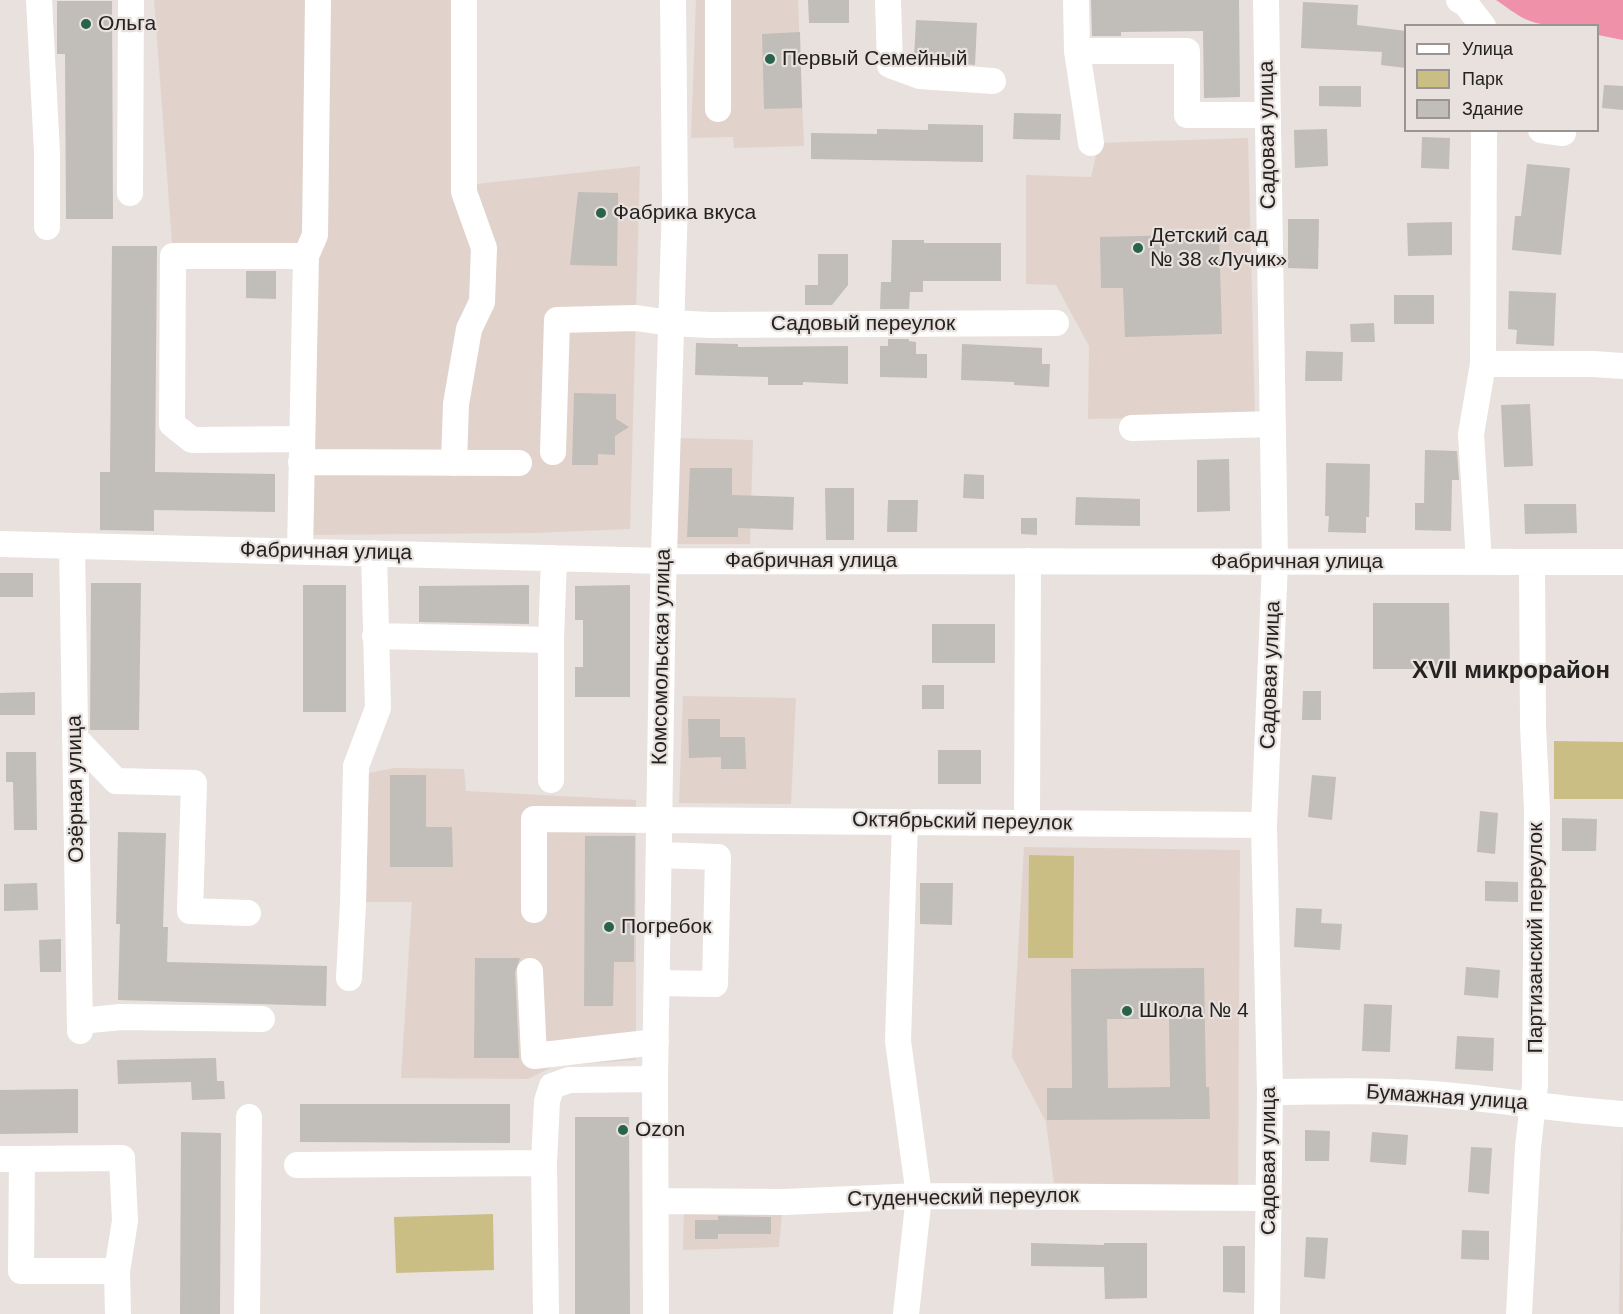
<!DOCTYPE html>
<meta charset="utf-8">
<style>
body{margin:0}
#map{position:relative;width:1623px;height:1314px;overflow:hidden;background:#e8e1de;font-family:Arial,sans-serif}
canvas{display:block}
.legend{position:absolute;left:1404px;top:24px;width:195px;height:108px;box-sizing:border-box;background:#e8e1de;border:2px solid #9a9593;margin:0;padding:8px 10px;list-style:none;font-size:18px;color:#252322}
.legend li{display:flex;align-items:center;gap:12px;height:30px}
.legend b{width:30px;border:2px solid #9a9593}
</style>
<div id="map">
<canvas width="1623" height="1314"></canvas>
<ul class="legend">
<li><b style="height:8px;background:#fff"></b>Улица</li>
<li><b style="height:16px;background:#cbbe85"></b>Парк</li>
<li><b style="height:16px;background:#c1bdb8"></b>Здание</li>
</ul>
</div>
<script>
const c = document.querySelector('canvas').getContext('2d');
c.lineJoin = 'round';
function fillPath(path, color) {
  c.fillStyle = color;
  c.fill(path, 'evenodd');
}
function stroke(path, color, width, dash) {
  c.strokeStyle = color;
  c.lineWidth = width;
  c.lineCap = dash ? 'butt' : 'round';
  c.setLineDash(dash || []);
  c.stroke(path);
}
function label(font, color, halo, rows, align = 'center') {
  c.font = font + ' Arial,sans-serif';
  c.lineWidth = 4.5;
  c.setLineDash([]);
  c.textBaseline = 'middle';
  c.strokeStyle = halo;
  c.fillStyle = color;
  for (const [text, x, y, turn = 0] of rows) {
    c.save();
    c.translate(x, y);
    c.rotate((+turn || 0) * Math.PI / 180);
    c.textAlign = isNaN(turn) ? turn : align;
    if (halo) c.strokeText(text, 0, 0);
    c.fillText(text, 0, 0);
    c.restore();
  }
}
fillPath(new Path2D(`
 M154,0H466L476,184L640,166L630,529L534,533L302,535L306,257L173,256Z
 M696,0H798L804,146L734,148L733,137L691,138Z
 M1248,138L1255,415L1088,419L1089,346L1056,285L1026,284V175L1091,177L1099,143Z
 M679,438L753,440L750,544H677Z
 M683,696L796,698L791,804L679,803Z
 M394,768L464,769L466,791L636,800V1060L554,1066L528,1079L401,1078L412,902H366L369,773Z
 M1024,847L1240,850L1238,1186L1054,1183L1046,1122L1012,1057Z
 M1622,1133L1623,1314H1619Z
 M782,1212L779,1247L683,1250L684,1213Z`), '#e1d3cb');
fillPath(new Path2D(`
 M1554,741L1623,742V799H1554Z
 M1029,855L1074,856L1073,958H1028Z
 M493,1214L494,1270L396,1273L394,1217Z`), '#cbbe85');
fillPath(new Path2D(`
 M1496,0H1623V40L1598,35V26C1574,26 1547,29 1525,19C1515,14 1505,6 1496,0Z`), '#ee91a9');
fillPath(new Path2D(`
 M808,0H849V23H809Z
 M1091,0H1239L1240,97L1204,98L1203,31L1121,32V36H1092Z
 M57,1H112L113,219H66L65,54H57Z
 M1303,2L1358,5L1357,25L1406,31V68L1381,65L1382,52L1301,48Z
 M916,20L977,23L975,65L923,61L914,58Z
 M800,32L802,108L764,109L762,34Z
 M1604,85L1623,86V110L1602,108Z
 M1319,86H1361V107L1319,106Z
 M1014,113L1061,114L1060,140L1013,139Z
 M928,124L983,125V162L811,159V133L877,134V129L928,130Z
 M1327,129L1328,166L1295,168L1294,130Z
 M1422,137L1450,138L1449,169L1421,168Z
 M1527,164L1570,168L1561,255L1512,250L1515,216H1521Z
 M578,192L618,193L617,266L570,265Z
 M1288,219H1319L1318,269L1288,268Z
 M1452,222V255L1408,256L1407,223Z
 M1219,234L1222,334L1125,337L1123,288H1101L1100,237Z
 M892,240H924V243H1001V281H923V292H910L909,309H880L881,282H891Z
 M112,246H157L155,472L275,474V512L154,510V531L100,530V472H110Z
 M818,254H848V285L832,305H805V285H818Z
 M246,271H276V299L246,298Z
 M1509,291L1556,293L1554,346L1516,344L1517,330L1508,329Z
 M1394,295H1434V324H1394Z
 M1374,323L1375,342H1351L1350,324Z
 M888,339H909V341L916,342V354H927V378L880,377V346H888Z
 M696,343L738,344V347L848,346V384L803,382V385H768V377L695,375Z
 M962,344L1042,348V364H1050L1049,387L1014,385V382L961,380Z
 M1306,351L1343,352L1342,381H1305Z
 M574,393L616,394V419L629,427L615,436V455L598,454V465H572Z
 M1530,404L1533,466L1504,467L1501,405Z
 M1425,450L1457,451L1459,480H1452L1451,531L1415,530V503H1424Z
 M1229,459L1230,511L1197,512V460Z
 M1326,463L1370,464L1369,517H1366V533L1328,532L1329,516H1325Z
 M690,468H732V495L794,497L793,530L738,528V537H687Z
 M964,474L984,475V499L963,498Z
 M825,488H854V540H826Z
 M1076,497L1140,499V526L1075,525Z
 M888,500H918L917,532H887Z
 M1524,504H1576L1577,533L1525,534Z
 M1021,518H1037V535L1021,534Z
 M0,573H33V597H0Z
 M91,583H141L139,730H90Z
 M303,585H346V712H303Z
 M529,585V624L419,622V586Z
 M630,585V697H575V667H583V620H575V586Z
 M1373,603H1449L1450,669H1373Z
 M932,624H995V663H932Z
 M922,685H944V709H922Z
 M1303,691H1321V720H1302Z
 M35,692V715H0V693Z
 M688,719H720V737H745L746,769H721V757L689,758Z
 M938,750H981V784H938Z
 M6,752H36L37,830H14L13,782H6Z
 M390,775H426V827H452L453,867H390Z
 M1312,775L1336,777L1332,820L1308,817Z
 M1480,811L1498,813L1495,854L1477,852Z
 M1562,818L1597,819L1596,851H1562Z
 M118,832L166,833L163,927H168L167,962L327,966L326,1006L118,1000L120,924H116Z
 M585,836H635L634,962H614L613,1006H584Z
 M1485,881L1518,882V902L1485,901Z
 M37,883L38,910L4,911V884Z
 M920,883H953L952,925L920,924Z
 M1296,908L1322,909L1321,923L1342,924L1340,950L1294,947Z
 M61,939V972H40L39,940Z
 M475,958H520L515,972L519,1058H474Z
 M1466,967L1500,970L1498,998L1464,995Z
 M1204,968L1206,1087H1209L1210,1119L1047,1120V1088H1072L1071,969ZM1107,1019H1169L1170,1087L1108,1088Z
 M1364,1004L1392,1005L1390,1052L1362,1051Z
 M1457,1036L1494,1038L1493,1071L1455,1069Z
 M216,1058L217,1081H224L225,1099L192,1100L191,1082L118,1084L117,1060Z
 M78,1089V1133L0,1134V1090Z
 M300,1104H510V1143L300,1142Z
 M575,1117H629L630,1314H575Z
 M1305,1130L1330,1131L1329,1161H1305Z
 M181,1132L221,1133L220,1314H180Z
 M1372,1132L1408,1135L1406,1165L1370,1162Z
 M1471,1147L1492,1148L1489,1194L1468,1192Z
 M718,1216L771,1217V1234H718Z
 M695,1220H718V1239H695Z
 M1462,1230L1489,1231V1260L1461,1259Z
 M1306,1237L1328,1238L1325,1279L1304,1277Z
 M1031,1243L1104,1245V1243H1147V1298L1105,1299L1104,1267L1031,1266Z
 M1223,1246H1245V1293L1223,1292Z`), '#c1bdb8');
stroke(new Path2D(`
 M39,0L47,152V227
 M718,0V109
 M888,0L890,65L920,76L993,81
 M1076,0L1077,51L1091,143
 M1266,0L1275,562L1264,825L1270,1092L1267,1314
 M1459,0L1465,3L1483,26
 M1077,51H1187V115H1268
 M1541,130L1563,133
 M130,193L131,0
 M1483,364H1593L1623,366
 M1132,428L1273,424
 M302,439L192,440L172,424L173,256H306
 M553,452L557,320L636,318L670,323L710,325L1056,323
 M301,462L519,463
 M454,463L456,404L469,329L482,302L484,248L464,192V0
 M0,544L663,561L1623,562
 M72,546L80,1031
 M300,551L306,256L315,235L318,0
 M1479,562L1471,434L1483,364L1484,130
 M375,636L551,640
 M75,738L116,781L194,783L190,911L248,913
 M551,780V640L554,558
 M905,822L898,1041L919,1196L906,1314
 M1027,823L1028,561
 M534,910V819L1264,825
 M530,971L534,1056L656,1042
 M349,978L353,904L356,766L378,708L374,553
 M657,983L715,984L718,857L659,855
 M80,1021L121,1017L262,1019
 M1270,1092C1311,1092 1353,1090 1394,1092C1471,1094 1547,1109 1623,1114
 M0,1159H22
 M297,1165L544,1163
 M656,1201L785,1202L919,1196L1269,1198
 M117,1271H21L22,1159L122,1158L125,1221L117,1271L118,1314
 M247,1314L249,1117
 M546,1314L544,1163L547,1101L552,1086L569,1080L655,1079
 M656,1314L655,1079L663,587L675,202L673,0
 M1519,1314L1528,1147L1535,1085L1537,809L1533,726L1532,562`), '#fff', 26);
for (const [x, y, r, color] of [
 [86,24,6,"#28634e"],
 [770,59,6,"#28634e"],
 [601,213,6,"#28634e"],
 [1138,248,6,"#28634e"],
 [609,927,6,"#28634e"],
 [1127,1011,6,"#28634e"],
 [623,1130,6,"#28634e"]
]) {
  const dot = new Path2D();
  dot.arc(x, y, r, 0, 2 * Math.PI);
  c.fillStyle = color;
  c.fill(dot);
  stroke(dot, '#e8e1de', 2);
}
label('21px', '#252322', '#e8e1de', [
 ["Ольга",98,24],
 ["Первый Семейный",782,59],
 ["Фабрика вкуса",613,213],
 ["Детский сад",1150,236],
 ["№ 38 «Лучик»",1150,260],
 ["Погребок",621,927],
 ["Школа № 4",1139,1011],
 ["Ozon",635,1130]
], 'left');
label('21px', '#252322', '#e8e1de', [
 ["Садовая улица",1268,135,-91],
 ["Садовый переулок",863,324],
 ["Фабричная улица",326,552,1],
 ["Фабричная улица",811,561],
 ["Фабричная улица",1297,562],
 ["Комсомольская улица",662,657,-89],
 ["Садовая улица",1271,675,-88],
 ["Озёрная улица",76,789,-91],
 ["Октябрьский переулок",962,822,1],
 ["Партизанский переулок",1536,938,-90],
 ["Бумажная улица",1447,1098,4],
 ["Садовая улица",1269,1161,-90],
 ["Студенческий переулок",963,1198,-1]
]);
label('bold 24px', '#252322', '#e8e1de', [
 ["XVII микрорайон",1511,671]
]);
</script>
